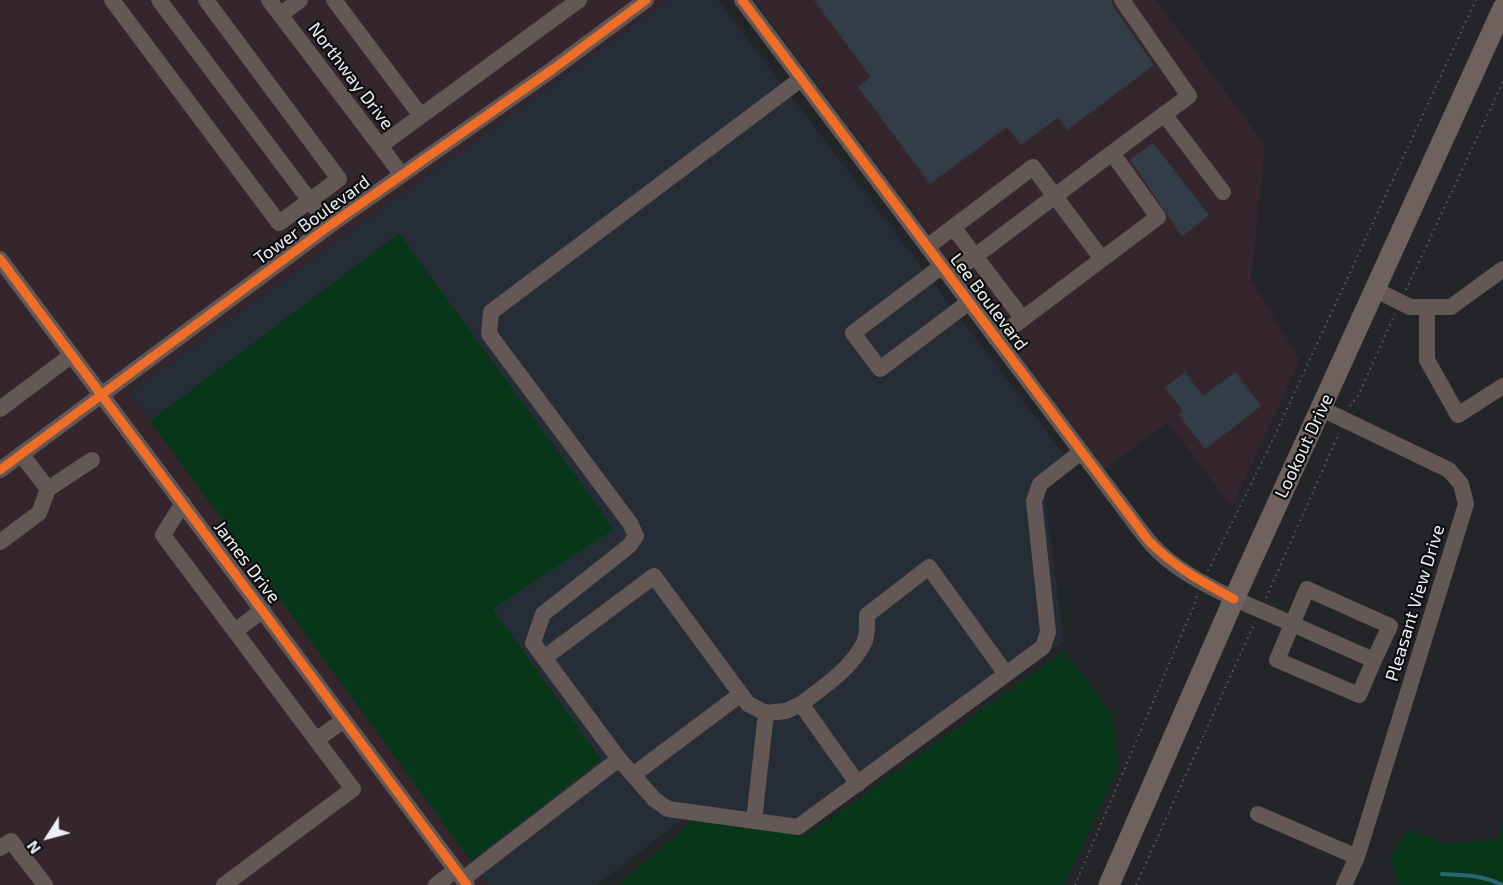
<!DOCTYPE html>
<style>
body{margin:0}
#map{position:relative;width:1503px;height:885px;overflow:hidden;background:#232528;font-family:"Exo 2",sans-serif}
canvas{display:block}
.north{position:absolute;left:18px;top:807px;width:60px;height:60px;-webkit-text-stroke:4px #0c0e10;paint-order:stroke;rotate:234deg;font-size:16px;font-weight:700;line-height:24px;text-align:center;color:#eef0f4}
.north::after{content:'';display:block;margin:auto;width:21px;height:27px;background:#eef0f4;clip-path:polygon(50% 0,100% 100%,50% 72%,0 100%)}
</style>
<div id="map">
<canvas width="1503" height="885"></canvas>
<div class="north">N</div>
</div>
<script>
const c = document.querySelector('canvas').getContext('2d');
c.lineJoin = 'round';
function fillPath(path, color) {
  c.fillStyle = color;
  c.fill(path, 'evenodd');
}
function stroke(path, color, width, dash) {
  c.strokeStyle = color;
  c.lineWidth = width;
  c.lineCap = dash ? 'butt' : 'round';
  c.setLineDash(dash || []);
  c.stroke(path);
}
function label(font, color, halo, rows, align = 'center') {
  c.font = font + ' "Exo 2",sans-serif';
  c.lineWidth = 4.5;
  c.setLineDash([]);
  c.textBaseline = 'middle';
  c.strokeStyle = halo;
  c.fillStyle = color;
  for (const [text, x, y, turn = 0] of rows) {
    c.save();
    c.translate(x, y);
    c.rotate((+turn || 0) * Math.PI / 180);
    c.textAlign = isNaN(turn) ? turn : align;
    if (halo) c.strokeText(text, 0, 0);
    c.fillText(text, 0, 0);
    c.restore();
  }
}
fillPath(new Path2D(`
 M667,0H718L1075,469L1044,491L1064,641L799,833L689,814L597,885H488L129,392Z`), '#262d36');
fillPath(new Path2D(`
 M0,0H667L129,392L488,885H0Z
 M754,0H1156L1265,145L1251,280L1300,360L1232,507L1168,422L1105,469Z`), '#35262d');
fillPath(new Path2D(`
 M399,233L614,529L493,609L601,760L471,861L150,421Z
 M1064,651L1113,716L1118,768L1064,885H618L692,821L808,835Z
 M1503,825V885H1399L1390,858L1408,830L1447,844L1500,839Z`), '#073718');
stroke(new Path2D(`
 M1442,874C1462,875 1483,875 1502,885`), '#286674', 4);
fillPath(new Path2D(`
 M814,0H1112L1113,6L1154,65L1067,130L1058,117L1021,145L1007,127L930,184L858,87L871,77Z
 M1153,143L1209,215L1182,236L1130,160Z
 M1185,372L1203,396L1235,372L1261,406L1205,449L1179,415L1183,411L1165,388Z`), '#333d47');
stroke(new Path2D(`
 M1406,290L1503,82
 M1350,406L1358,396L1395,314
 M1208,571L1268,450L1476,0
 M1266,598L1339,433
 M1075,885L1196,601L1197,595
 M1136,885L1255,622`), '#625b5a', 2, [1.5, 4.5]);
stroke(new Path2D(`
 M112,0L279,223L339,179L206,0
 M159,0L329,226
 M269,0L402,175
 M334,0L421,116
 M742,0L1119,502C1134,521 1148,544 1167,559C1194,581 1228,596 1260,610C1298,626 1336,644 1374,660L1390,626L1307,589L1277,660L1359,695L1374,660
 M280,15L300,0
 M801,79L491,312L489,334L630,523L636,536L629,546L543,614L533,643L619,759L654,799L668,809L798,827L1043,647L1048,632L1034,501L1040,484L1081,452
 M1164,114L1223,192
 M380,146L579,0
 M1112,153L1189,96L1122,0
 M953,227L1023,319
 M927,247L1033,167L1102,259
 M0,259L467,885
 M942,266L853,333L880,369L969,302
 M949,276L1112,153L1158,217L996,339
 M1376,290L1410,307H1451L1503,269
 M1427,307V360L1458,415L1503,386
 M0,409L72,355
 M1322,409L1449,470L1461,484L1466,504L1357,857L1344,885
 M0,470L329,226L553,69L646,0
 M48,489L92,460
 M183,503L163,535L353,789L224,885
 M0,542L39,513L48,489L21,454
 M235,631L263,610
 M544,658L654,576L748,704L766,713
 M316,740L344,720
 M633,775L741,694
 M858,784L801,704C823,687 851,669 864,643C868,635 867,623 867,615L929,567L1006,674
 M1258,814L1357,857
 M754,821L766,713L786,711L801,704
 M0,848L11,841L45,885
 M463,879L619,759
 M436,885L456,870`), '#635855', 16);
stroke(new Path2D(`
 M1109,885L1234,599L1503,8`), '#6e615e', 21);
stroke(new Path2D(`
 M742,0L1148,540C1173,566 1202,582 1234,599
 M0,259L467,885
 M0,470L329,226L553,69L646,0`), '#ee6e29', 9);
label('18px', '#eef0f4', '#0c0e10', [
 ["Northway Drive",351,76,53],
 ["Tower Boulevard",312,220,-36],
 ["Lee Boulevard",989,302,53],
 ["Lookout Drive",1304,446,-65],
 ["James Drive",247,562,53],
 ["Pleasant View Drive",1415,603,-73]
]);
</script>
